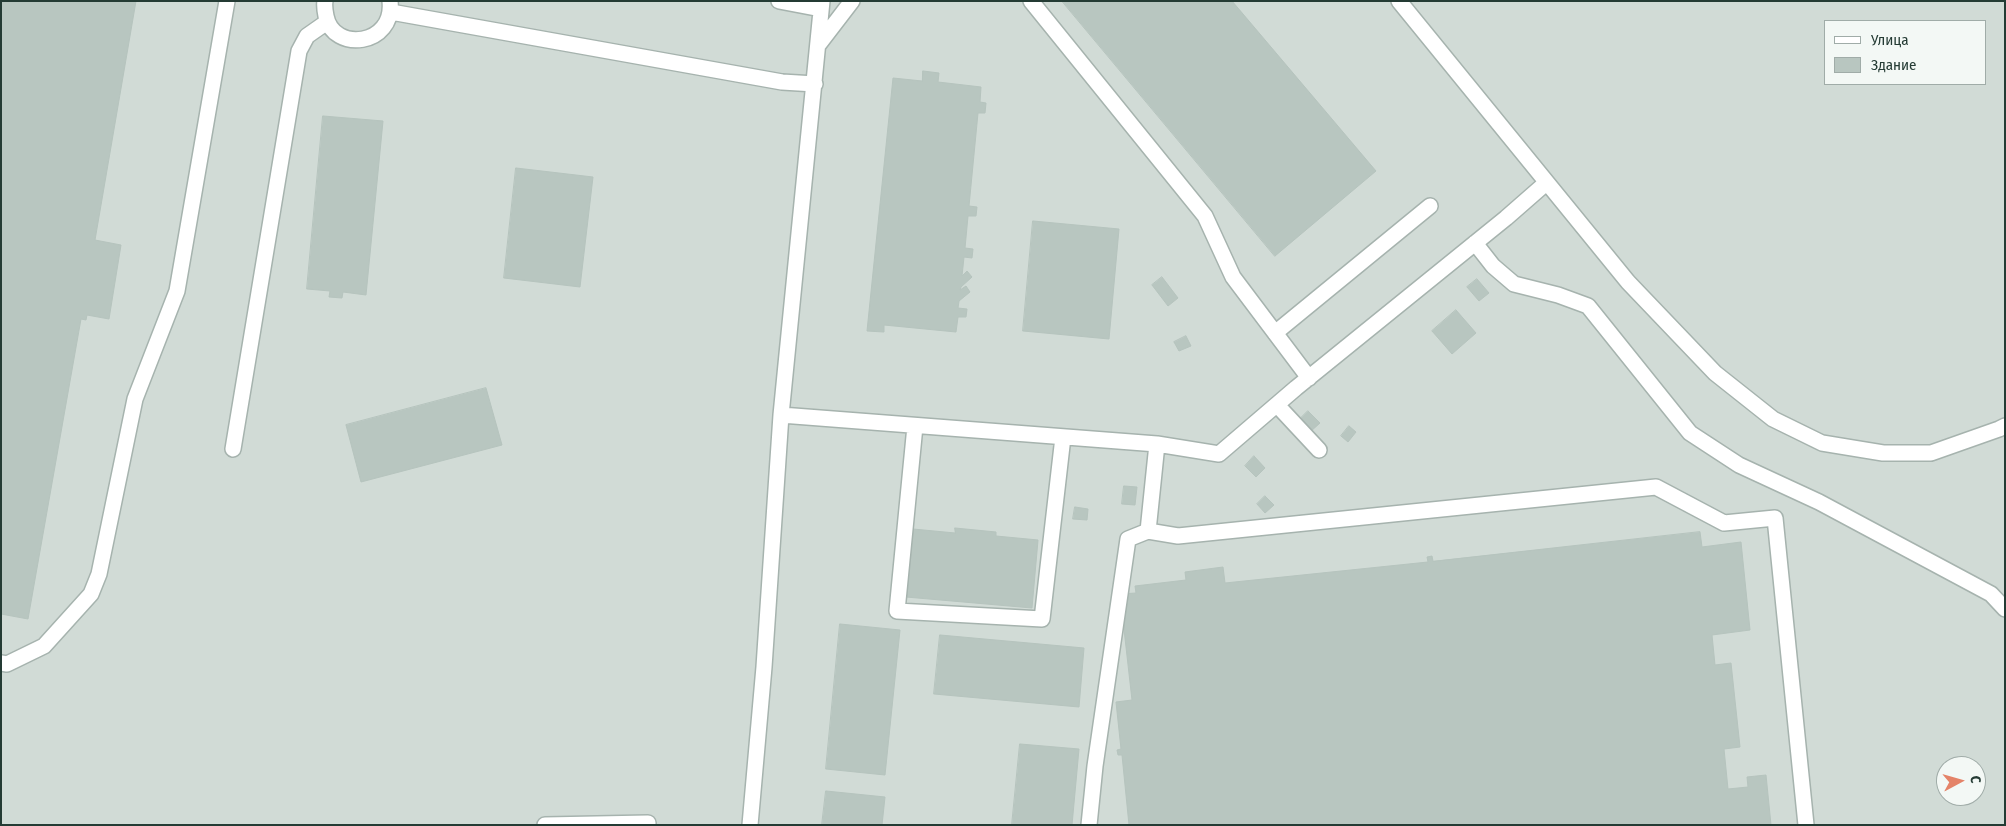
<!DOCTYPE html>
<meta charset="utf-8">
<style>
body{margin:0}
#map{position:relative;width:2006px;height:826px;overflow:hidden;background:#e3ebe7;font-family:"Fira Sans Condensed",sans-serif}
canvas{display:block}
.frame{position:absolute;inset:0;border:2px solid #243b34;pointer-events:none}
.legend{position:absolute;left:1824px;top:20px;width:162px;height:65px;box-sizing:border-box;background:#f3f8f5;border:1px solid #a0aca8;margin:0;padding:6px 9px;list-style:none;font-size:15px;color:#243b34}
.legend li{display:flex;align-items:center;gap:10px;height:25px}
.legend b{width:25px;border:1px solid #a0aca8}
.north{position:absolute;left:1936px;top:756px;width:50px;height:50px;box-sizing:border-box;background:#f3f8f5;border:1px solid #a0aca8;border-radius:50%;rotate:84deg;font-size:14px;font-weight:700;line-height:20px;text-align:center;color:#243b34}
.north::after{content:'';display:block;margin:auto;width:18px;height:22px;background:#e48368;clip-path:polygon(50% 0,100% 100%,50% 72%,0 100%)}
</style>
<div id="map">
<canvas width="2006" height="826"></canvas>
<div class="frame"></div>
<ul class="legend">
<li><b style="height:6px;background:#fff"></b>Улица</li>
<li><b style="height:14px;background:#b8c6c0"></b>Здание</li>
</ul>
<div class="north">С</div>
</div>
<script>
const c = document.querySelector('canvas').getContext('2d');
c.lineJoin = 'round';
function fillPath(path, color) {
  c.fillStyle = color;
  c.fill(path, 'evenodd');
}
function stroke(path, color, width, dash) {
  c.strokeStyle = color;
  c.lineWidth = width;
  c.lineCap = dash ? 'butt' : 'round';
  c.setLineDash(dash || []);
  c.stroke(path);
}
fillPath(new Path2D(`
 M1,1H2005V825H1ZM1825,21H1985V84H1825ZM1946,766H1976V796H1946Z`), '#d1dbd6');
const building = new Path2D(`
 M1,1H136L95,240L121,245L109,319L87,315L86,320L81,319L28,619L1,614Z
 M1062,1H1232L1376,171L1275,256Z
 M923,71L939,73L938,82L981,87L980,102L986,103L985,113H978L969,206L977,207L976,216H968L965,248L973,249L972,258L964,257L962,276L967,271L972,277L961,287L960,290L966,286L970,292L959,301L958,308L967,309L966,317H958L956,332L884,325V332L867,331L893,78L922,81Z
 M323,116L383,121L366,295L343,292L342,298L329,297L330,291L307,289Z
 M516,168L593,177L580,287L504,278Z
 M1033,221L1119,229L1109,339L1023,331Z
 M1162,277L1178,298L1168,306L1152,285Z
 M1477,279L1489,293L1479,301L1467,287Z
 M1456,310L1476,333L1452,354L1432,331Z
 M1186,336L1191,346L1179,351L1174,342Z
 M486,388L502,445L361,482L346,425Z
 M1308,411L1320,423L1310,432L1299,420Z
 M1349,426L1356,432L1348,442L1341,436Z
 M1254,456L1265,468L1256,477L1245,466Z
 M1124,486L1137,487L1135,505L1122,504Z
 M1265,496L1274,505L1265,513L1257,504Z
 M1075,507L1088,509L1087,520L1073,519Z
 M955,528L996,532V536L1038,540L1032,608L906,597L913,529L955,533Z
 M1700,532L1702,547L1741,542L1750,630L1712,635L1715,665L1731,663L1740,747L1724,749L1728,789L1748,787L1747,777L1766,775L1771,825H1129L1122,755H1118L1117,750L1121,749L1116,702L1132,700L1120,594L1136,593L1135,586L1186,580L1185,572L1223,567L1225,583L1428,562L1427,557L1432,556L1433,561Z
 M840,624L900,630L885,775L826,769Z
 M940,635L1084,648L1079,707L934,694Z
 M1020,744L1079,749L1072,825H1012Z
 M826,791L885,797L882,825H822Z`);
fillPath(building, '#b8c6c0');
stroke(building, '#b6c4be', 1);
const minor = new Path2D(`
 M325,1C324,6 325,11 326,16C333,53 395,46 390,1
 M779,1L821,9
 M1031,1L1205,216L1233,277L1309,378
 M1399,1L1628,282L1715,373L1773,419L1822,443L1883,453H1931L1999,429L2005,426
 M391,12L782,82L815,84
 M819,44L852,1
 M1475,243L1493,266L1514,284L1558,295L1588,306L1690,433L1739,465L1819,502L1991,594L2005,609
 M1275,333L1430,206
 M1277,405L1319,450
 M781,415L1157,444L1219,454L1296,388L1506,218L1546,183
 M915,426L897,611L1042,619L1063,437
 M233,449L299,51L307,36L327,22
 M1148,531L1157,444
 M1,663L7,664L44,646L91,594L99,574L135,399L177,291L227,1
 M545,825L648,823
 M750,825L764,667L781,415L822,1
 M1089,825L1095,766L1128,539L1148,531L1178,536L1656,487L1724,523L1775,518L1806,825`);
stroke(minor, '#a6b3ae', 18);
stroke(minor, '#fff', 15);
</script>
